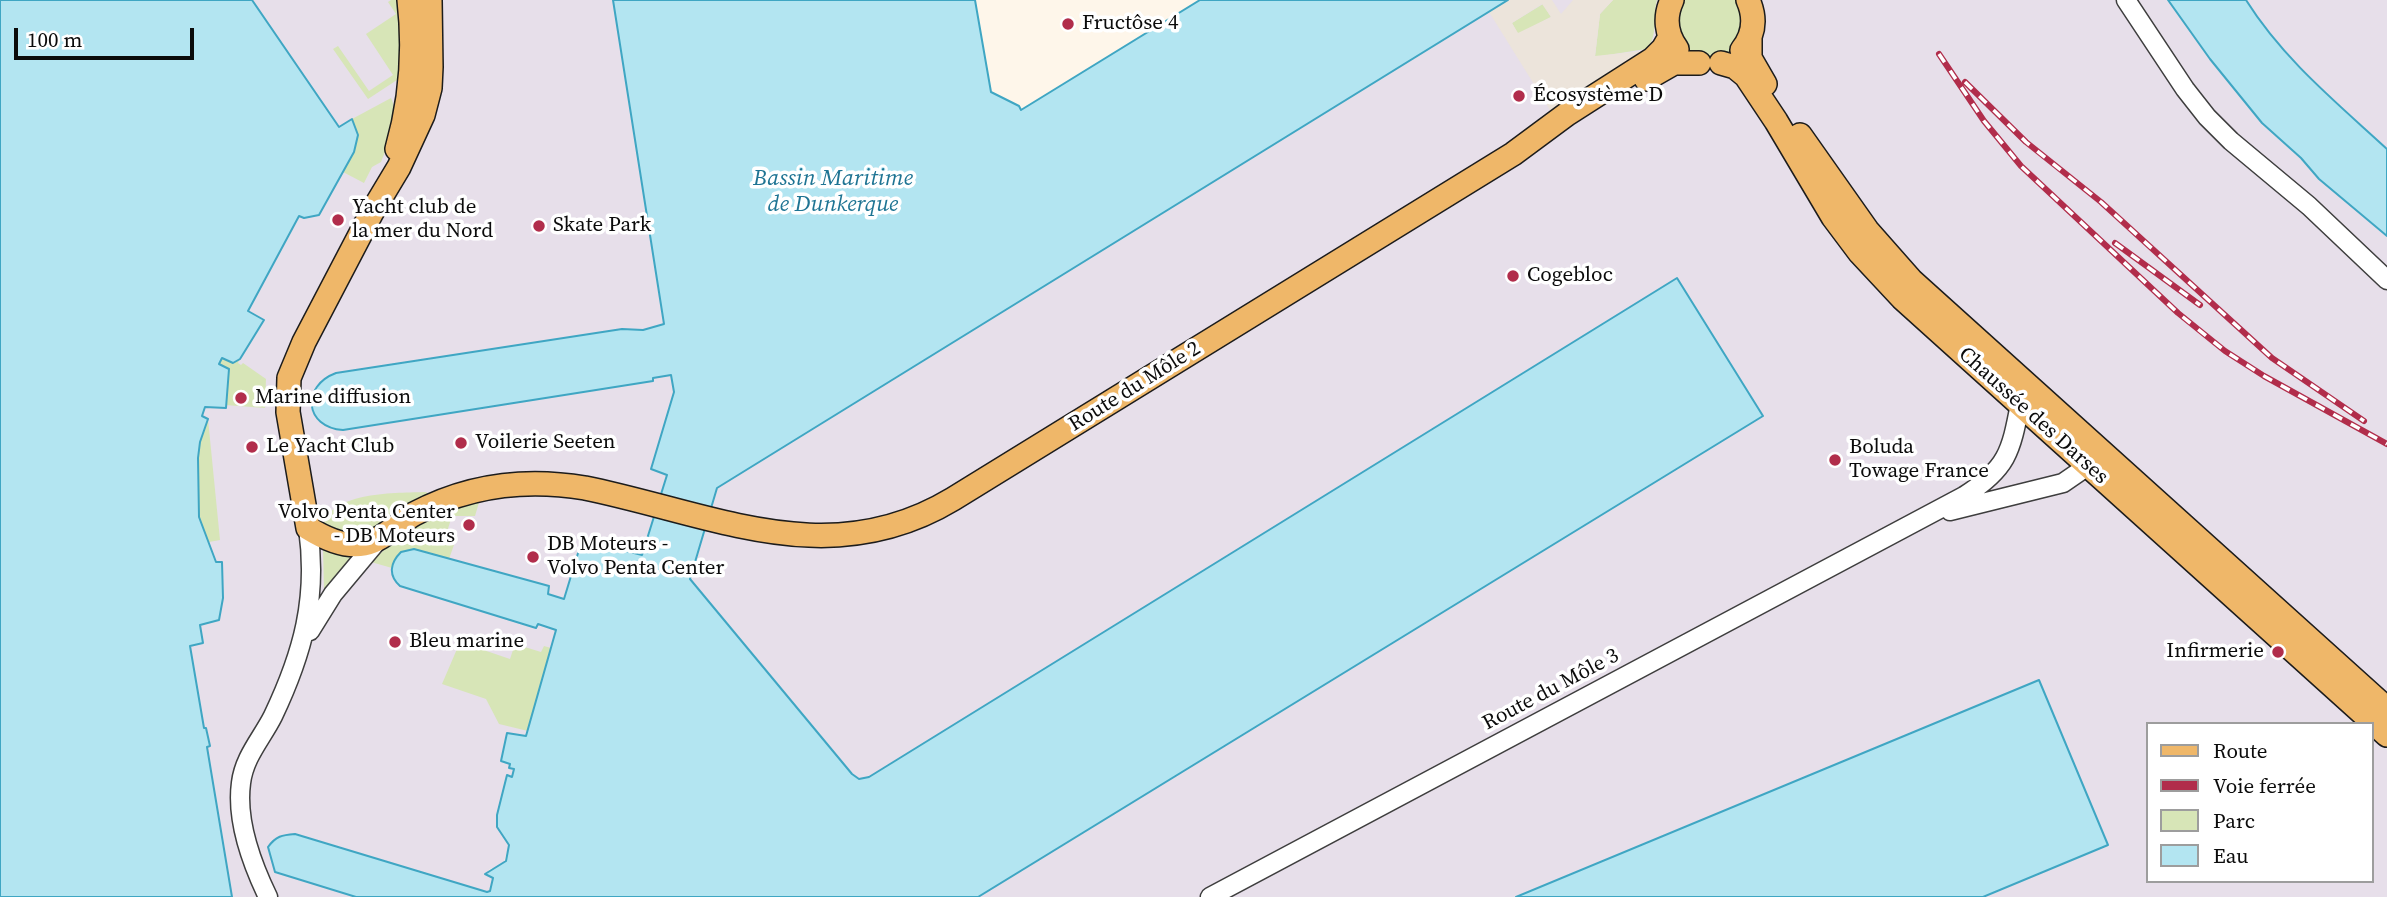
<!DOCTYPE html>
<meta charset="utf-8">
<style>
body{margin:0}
#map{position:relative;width:2387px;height:897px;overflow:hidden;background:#fef6ea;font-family:"Source Serif 4",serif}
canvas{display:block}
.legend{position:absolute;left:2146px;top:722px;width:228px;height:161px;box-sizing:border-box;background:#fff;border:2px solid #9d9d9d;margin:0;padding:9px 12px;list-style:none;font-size:21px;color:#0b0b0b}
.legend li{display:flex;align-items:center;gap:14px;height:35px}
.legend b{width:35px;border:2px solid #9d9d9d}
.scale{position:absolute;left:14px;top:28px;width:180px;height:32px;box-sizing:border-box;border:4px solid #0b0b0b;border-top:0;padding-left:9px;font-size:21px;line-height:24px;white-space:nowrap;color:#0b0b0b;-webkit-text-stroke:5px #fff;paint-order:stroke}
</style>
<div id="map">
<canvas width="2387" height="897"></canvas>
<ul class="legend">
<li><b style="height:9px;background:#efb769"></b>Route</li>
<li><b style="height:9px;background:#b12d4b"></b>Voie ferrée</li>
<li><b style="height:19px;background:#d7e5b7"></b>Parc</li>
<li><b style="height:19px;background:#b3e5f1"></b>Eau</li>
</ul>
<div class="scale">100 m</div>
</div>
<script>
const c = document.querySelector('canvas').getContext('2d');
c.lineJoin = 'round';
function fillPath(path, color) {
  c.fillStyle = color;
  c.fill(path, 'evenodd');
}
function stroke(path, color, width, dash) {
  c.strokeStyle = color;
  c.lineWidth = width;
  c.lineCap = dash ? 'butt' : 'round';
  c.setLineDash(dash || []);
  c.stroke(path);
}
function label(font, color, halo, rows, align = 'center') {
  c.font = font + ' "Source Serif 4",serif';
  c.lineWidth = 7;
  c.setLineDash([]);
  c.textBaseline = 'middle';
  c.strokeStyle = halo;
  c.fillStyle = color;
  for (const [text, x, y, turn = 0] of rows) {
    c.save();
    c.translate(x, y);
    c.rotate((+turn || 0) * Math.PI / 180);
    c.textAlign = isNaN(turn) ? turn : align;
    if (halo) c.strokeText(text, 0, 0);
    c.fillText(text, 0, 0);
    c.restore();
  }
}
fillPath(new Path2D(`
 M252,0H613L674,392L651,469L667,474L641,556L582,540L526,737L507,734L501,761L510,764L514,769L512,777L507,776L497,814V827L509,845L503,865L490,869L486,874L493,877L494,881L485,897H232L207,747L210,745L206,729H204L190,646L203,643L199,624L216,562L199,517L202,416L205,407H226L229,370L264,320L248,311L299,215L314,217L319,215L354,152L339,127Z
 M1508,0H2387V897H1983L2108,845L2039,680L1516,897H978L1763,416L1677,279L869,777L859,779L852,774L690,579L717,488ZM2147,724H2371V881H2147Z`), '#e7dfea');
fillPath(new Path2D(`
 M391,0H399V75L397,80L368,99L333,49L338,46L369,91L393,75L366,34L396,14L388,2Z
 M1613,0H1657C1652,17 1659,37 1646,49L1595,57L1600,14Z
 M1682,0H1739L1746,17C1743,26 1741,40 1735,47C1719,65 1689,57 1679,37C1676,31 1678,22 1679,16C1679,9 1678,6 1682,0Z
 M1543,4L1551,17L1518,34L1512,23Z
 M391,98C400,115 388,146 381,162L372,167L364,183L343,172C354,151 360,142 352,119Z
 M222,358L233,363L240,359L238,363L241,365L243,363L266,379L265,408L225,405L219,364Z
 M208,419L220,540L209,542L199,517L198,458L200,442Z
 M426,492L430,495L387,524L355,537L323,526C330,491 398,493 426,492Z
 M480,499L475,516H452L445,538L455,542L449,559C431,554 396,538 392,568L371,562C393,542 415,521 443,510C455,505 468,503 480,499Z
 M323,547L358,553L324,592V591Z
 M460,642L510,659L515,644L541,652L544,646L551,648L528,731L499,724L486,699L442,684Z`), '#d7e5b7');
fillPath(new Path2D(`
 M1508,0H1552L1561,14L1573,0H1613L1600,14L1595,56L1642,51L1647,60L1555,118L1489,12ZM1542,4L1551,17L1518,33L1512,23Z`), '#ece4db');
const water = new Path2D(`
 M0,0H252L339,127L352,119L358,135L354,152L319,215L304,218L299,216L248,311L264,320L240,359L233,363L222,358L219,364L229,369L226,408L205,407L202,416L208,419L200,442L198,458L199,517L216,562H222L223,598L219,620L200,625L203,643L190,646L204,728H206L210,746L207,747L232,897H0Z
 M613,0H975L991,92L1019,106L1021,110L1200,0H1508L717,488L690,579L852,774L859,779L869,777L1677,278L1763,416L978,897H356L275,872L268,847C276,836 282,835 295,834L487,892L490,891L493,878L485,874L506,861L509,845L497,827V815L507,775L512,777L514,769L509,768L510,764L501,761L507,733L526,736L556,630L538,624L536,628L400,586C388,575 390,563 401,552L414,549L549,586L548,594L564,599L582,540L642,555L667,475L651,469L674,392L671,375L653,378V381L343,430C304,427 301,386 336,373L622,329L643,330L664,324Z
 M2168,0H2246C2283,59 2336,102 2387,149V236L2319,179L2301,158L2262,123L2210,59Z
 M2039,680L2108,845L1983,897H1516Z`);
fillPath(water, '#b3e5f1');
stroke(water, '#3fa6c3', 2);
const minor = new Path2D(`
 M2126,0L2185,89L2207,117L2231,141L2309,206L2387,280
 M1950,511L2063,483L2079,472L2092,454
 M310,631L333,594L379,539
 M268,897C252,864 236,820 241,783C244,757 262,738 273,716C303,653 318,598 308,528
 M1210,897L1964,496C2007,469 2011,452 2020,404`);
const major = new Path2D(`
 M430,0L431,67L430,88L423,115L399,167L372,212L304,342L289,378L288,412L308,528C324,538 344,548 364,544C383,540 397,524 414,514C468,485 526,478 585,488C713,514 829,574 953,499L1513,154L1567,114L1653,59L1663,49L1670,37
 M1672,0C1664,17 1666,34 1677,49
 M1750,38V58L1765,84
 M1742,50C1754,35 1756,18 1748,0
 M1721,63L1735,67L1746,76L1776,121L1833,217L1860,253L1902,298L2387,735
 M1646,79L1674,63H1699
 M1800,135L1867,230L1912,281L2387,709
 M397,149C411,100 415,51 409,0`);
stroke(minor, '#3e3e3e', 21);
stroke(major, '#1c1c1c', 26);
stroke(minor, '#fff', 18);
stroke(major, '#efb769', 23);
const rail = new Path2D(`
 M1939,54L1984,121L2021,166L2178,313L2225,351L2264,376L2387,444
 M1965,82L2026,142L2101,202L2272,358L2364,421
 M2115,243L2200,305`);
stroke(rail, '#b12d4b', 6);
stroke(rail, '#fff', 3.5, [10]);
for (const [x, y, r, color] of [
 [1068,24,7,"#b12d4b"],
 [1519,96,7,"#b12d4b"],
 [338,220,7,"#b12d4b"],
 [539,226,7,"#b12d4b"],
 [1513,276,7,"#b12d4b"],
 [241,398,7,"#b12d4b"],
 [461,443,7,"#b12d4b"],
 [252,447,7,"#b12d4b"],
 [1835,460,7,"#b12d4b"],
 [469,525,7,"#b12d4b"],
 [533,557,7,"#b12d4b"],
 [395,642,7,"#b12d4b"],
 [2278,652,7,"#b12d4b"]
]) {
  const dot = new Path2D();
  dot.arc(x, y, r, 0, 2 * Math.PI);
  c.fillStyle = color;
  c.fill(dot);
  stroke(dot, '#fff', 2.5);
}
label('21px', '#0b0b0b', '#fff', [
 ["Fructôse 4",1082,24],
 ["Écosystème D",1533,96],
 ["Yacht club de",352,208],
 ["la mer du Nord",352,232],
 ["Skate Park",553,226],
 ["Cogebloc",1527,276],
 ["Marine diffusion",255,398],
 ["Voilerie Seeten",475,443],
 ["Le Yacht Club",266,447],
 ["Boluda",1849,448],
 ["Towage France",1849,472],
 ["Volvo Penta Center",455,513,"right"],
 ["- DB Moteurs",455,537,"right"],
 ["DB Moteurs -",547,545],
 ["Volvo Penta Center",547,569],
 ["Bleu marine",409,642],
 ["Infirmerie",2264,652,"right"]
], 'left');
label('21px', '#0b0b0b', '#fff', [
 ["Route du Môle 2",1135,387,-32],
 ["Chaussée des Darses",2033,416,42],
 ["Route du Môle 3",1551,690,-28]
]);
label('italic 23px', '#1e7493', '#fff', [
 ["Bassin Maritime",833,179],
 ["de Dunkerque",833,205]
]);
</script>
